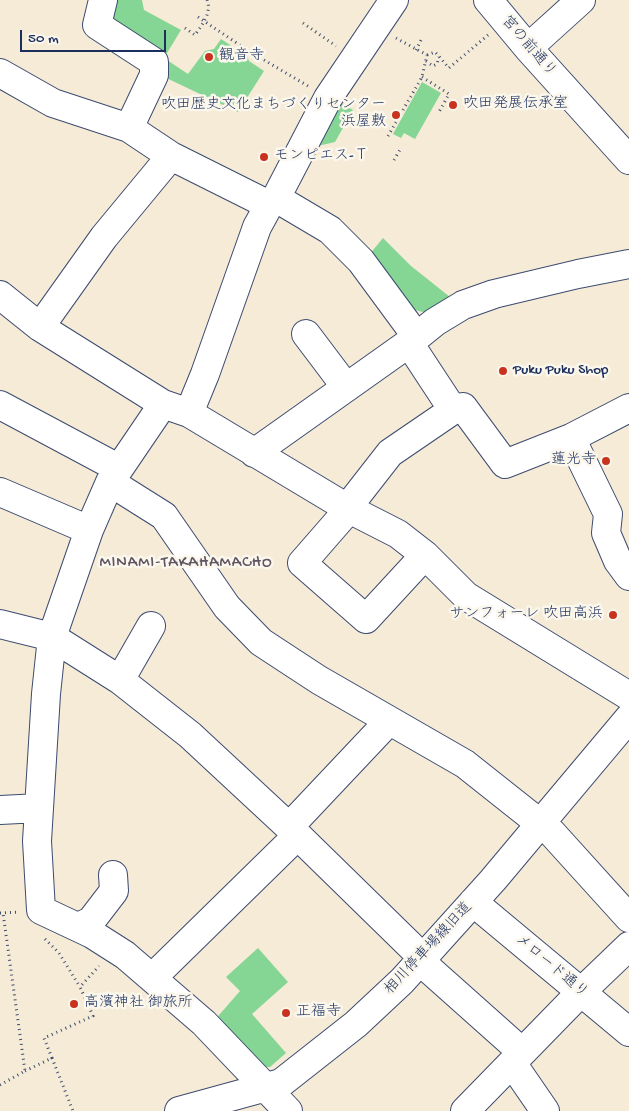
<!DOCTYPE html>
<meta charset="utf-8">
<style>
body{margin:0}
#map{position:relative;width:629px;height:1111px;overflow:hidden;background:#f5ebd6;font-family:"Gochi Hand",sans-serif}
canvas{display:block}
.scale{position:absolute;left:20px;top:30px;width:146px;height:22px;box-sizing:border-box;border:2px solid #1b2f5e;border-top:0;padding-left:6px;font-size:15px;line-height:18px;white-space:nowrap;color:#1b2f5e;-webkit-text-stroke:4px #fbf7ec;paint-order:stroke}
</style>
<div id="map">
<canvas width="629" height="1111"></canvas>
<div class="scale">50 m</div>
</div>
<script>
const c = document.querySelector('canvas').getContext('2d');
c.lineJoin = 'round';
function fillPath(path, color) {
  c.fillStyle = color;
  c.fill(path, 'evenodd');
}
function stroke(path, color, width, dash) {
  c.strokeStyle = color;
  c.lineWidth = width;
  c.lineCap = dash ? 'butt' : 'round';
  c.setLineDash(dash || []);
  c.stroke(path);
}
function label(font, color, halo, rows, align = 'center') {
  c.font = font + ' "Gochi Hand","Klee One",sans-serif';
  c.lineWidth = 5;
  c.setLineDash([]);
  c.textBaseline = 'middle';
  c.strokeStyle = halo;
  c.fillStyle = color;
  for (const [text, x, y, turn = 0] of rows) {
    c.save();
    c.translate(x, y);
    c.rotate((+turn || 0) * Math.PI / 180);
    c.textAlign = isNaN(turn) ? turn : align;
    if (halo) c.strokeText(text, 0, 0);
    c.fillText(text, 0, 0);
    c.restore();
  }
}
fillPath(new Path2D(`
 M108,0H142L144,10L181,30L164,58L188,74L205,51L214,49L221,39L247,56L249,61L264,71L238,112L160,75L103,23Z
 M422,82L441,93L415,139L404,133L401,138L393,134Z
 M337,101L353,110L335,142L309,148Z
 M383,238L411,266L450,297L427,313L415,310L369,255Z
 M258,948L288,982L252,1014L286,1053L270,1067H257L213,1022L240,991L226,977Z`), '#85d595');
const minor = new Path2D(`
 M103,0L97,25L154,62V75L129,128
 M488,0L528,48L629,160
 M528,48L581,0
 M0,73L53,103L129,128L171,156L269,205
 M276,198L330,230L361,261L417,337
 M0,295L40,327L163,404L189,413L349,509L398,534L425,555L466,596L629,696
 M40,327L104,237L171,156
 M306,334L346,387
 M409,343L453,410
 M163,404L110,482L89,530L52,637L46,694L37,841L41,910L92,934L125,955L204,1023L288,1111
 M0,405L118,468
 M189,413L205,374L257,227L269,205L276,198L328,98L394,0
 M571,438L608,514L606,533L618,561L629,576
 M254,453L409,343L435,322L463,305L494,294L578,274L629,264
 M110,482L164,516L227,607L261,642L319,680L465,764L552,833L629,918
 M0,492L89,530
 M425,555L366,619L302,563L349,509L351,503L390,453L453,410L463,407L505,464L571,438L629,408
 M0,624L52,637L120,680L190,735L289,827L422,957L430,970L522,1052
 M120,680L151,626
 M0,810L39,808
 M289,827L389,721
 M473,902L629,1032
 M78,927L91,921L114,891L113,875
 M152,978L297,836
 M512,1063L545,1111
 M179,1111L281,1083L356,1024L402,981L493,880L629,718
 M465,1111L581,992L629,946`);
stroke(minor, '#3c4b70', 30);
stroke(new Path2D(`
 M198,17L253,54
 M303,23L336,46
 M185,28L195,35C202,25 212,13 207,0
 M416,50L422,38
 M427,55L435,52L449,68L488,35
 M264,60L308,86
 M426,61L433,66L437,64L439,57
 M422,77L449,94L439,112
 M388,136L422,77L427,55L394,37
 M394,160L401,148
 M0,913L19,912
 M45,939L59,953L80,987
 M52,1058L73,1111
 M25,1071L52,1058L44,1038L93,1016L80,987L99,966
 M0,1085L25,1071L3,913`), '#3c4b70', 3, [1, 4]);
stroke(minor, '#fff', 28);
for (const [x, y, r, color] of [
 [209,57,5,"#c8321e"],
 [453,105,5,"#c8321e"],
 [396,115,5,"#c8321e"],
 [264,157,5,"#c8321e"],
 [503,371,5,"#c8321e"],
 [606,461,5,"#c8321e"],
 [613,615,5,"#c8321e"],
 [74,1004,5,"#c8321e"],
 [286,1013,5,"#c8321e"]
]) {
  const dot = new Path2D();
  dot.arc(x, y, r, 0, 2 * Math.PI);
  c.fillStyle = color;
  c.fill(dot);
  stroke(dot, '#fbf7ec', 2);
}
label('15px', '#1b2f5e', '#fbf7ec', [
 ["宮の前通り",528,47,49],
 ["相川停車場線旧道",429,949,-47],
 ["メロード通り",551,967,40]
]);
label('15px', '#1b2f5e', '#fbf7ec', [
 ["観音寺",219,57],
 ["吹田発展伝承室",463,105],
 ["吹田歴史文化まちづくりセンター",386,106,"right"],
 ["浜屋敷",386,123,"right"],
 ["モンピエス-Ｔ",274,157],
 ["Puku Puku Shop",513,371],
 ["蓮光寺",596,461,"right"],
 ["サンフォーレ 吹田高浜",603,615,"right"],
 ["高濱神社 御旅所",84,1004],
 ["正福寺",296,1013]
], 'left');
c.letterSpacing = '1px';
label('16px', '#5f5663', '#fbf7ec', [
 ["MINAMI-TAKAHAMACHO",186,564]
]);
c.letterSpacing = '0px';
</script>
